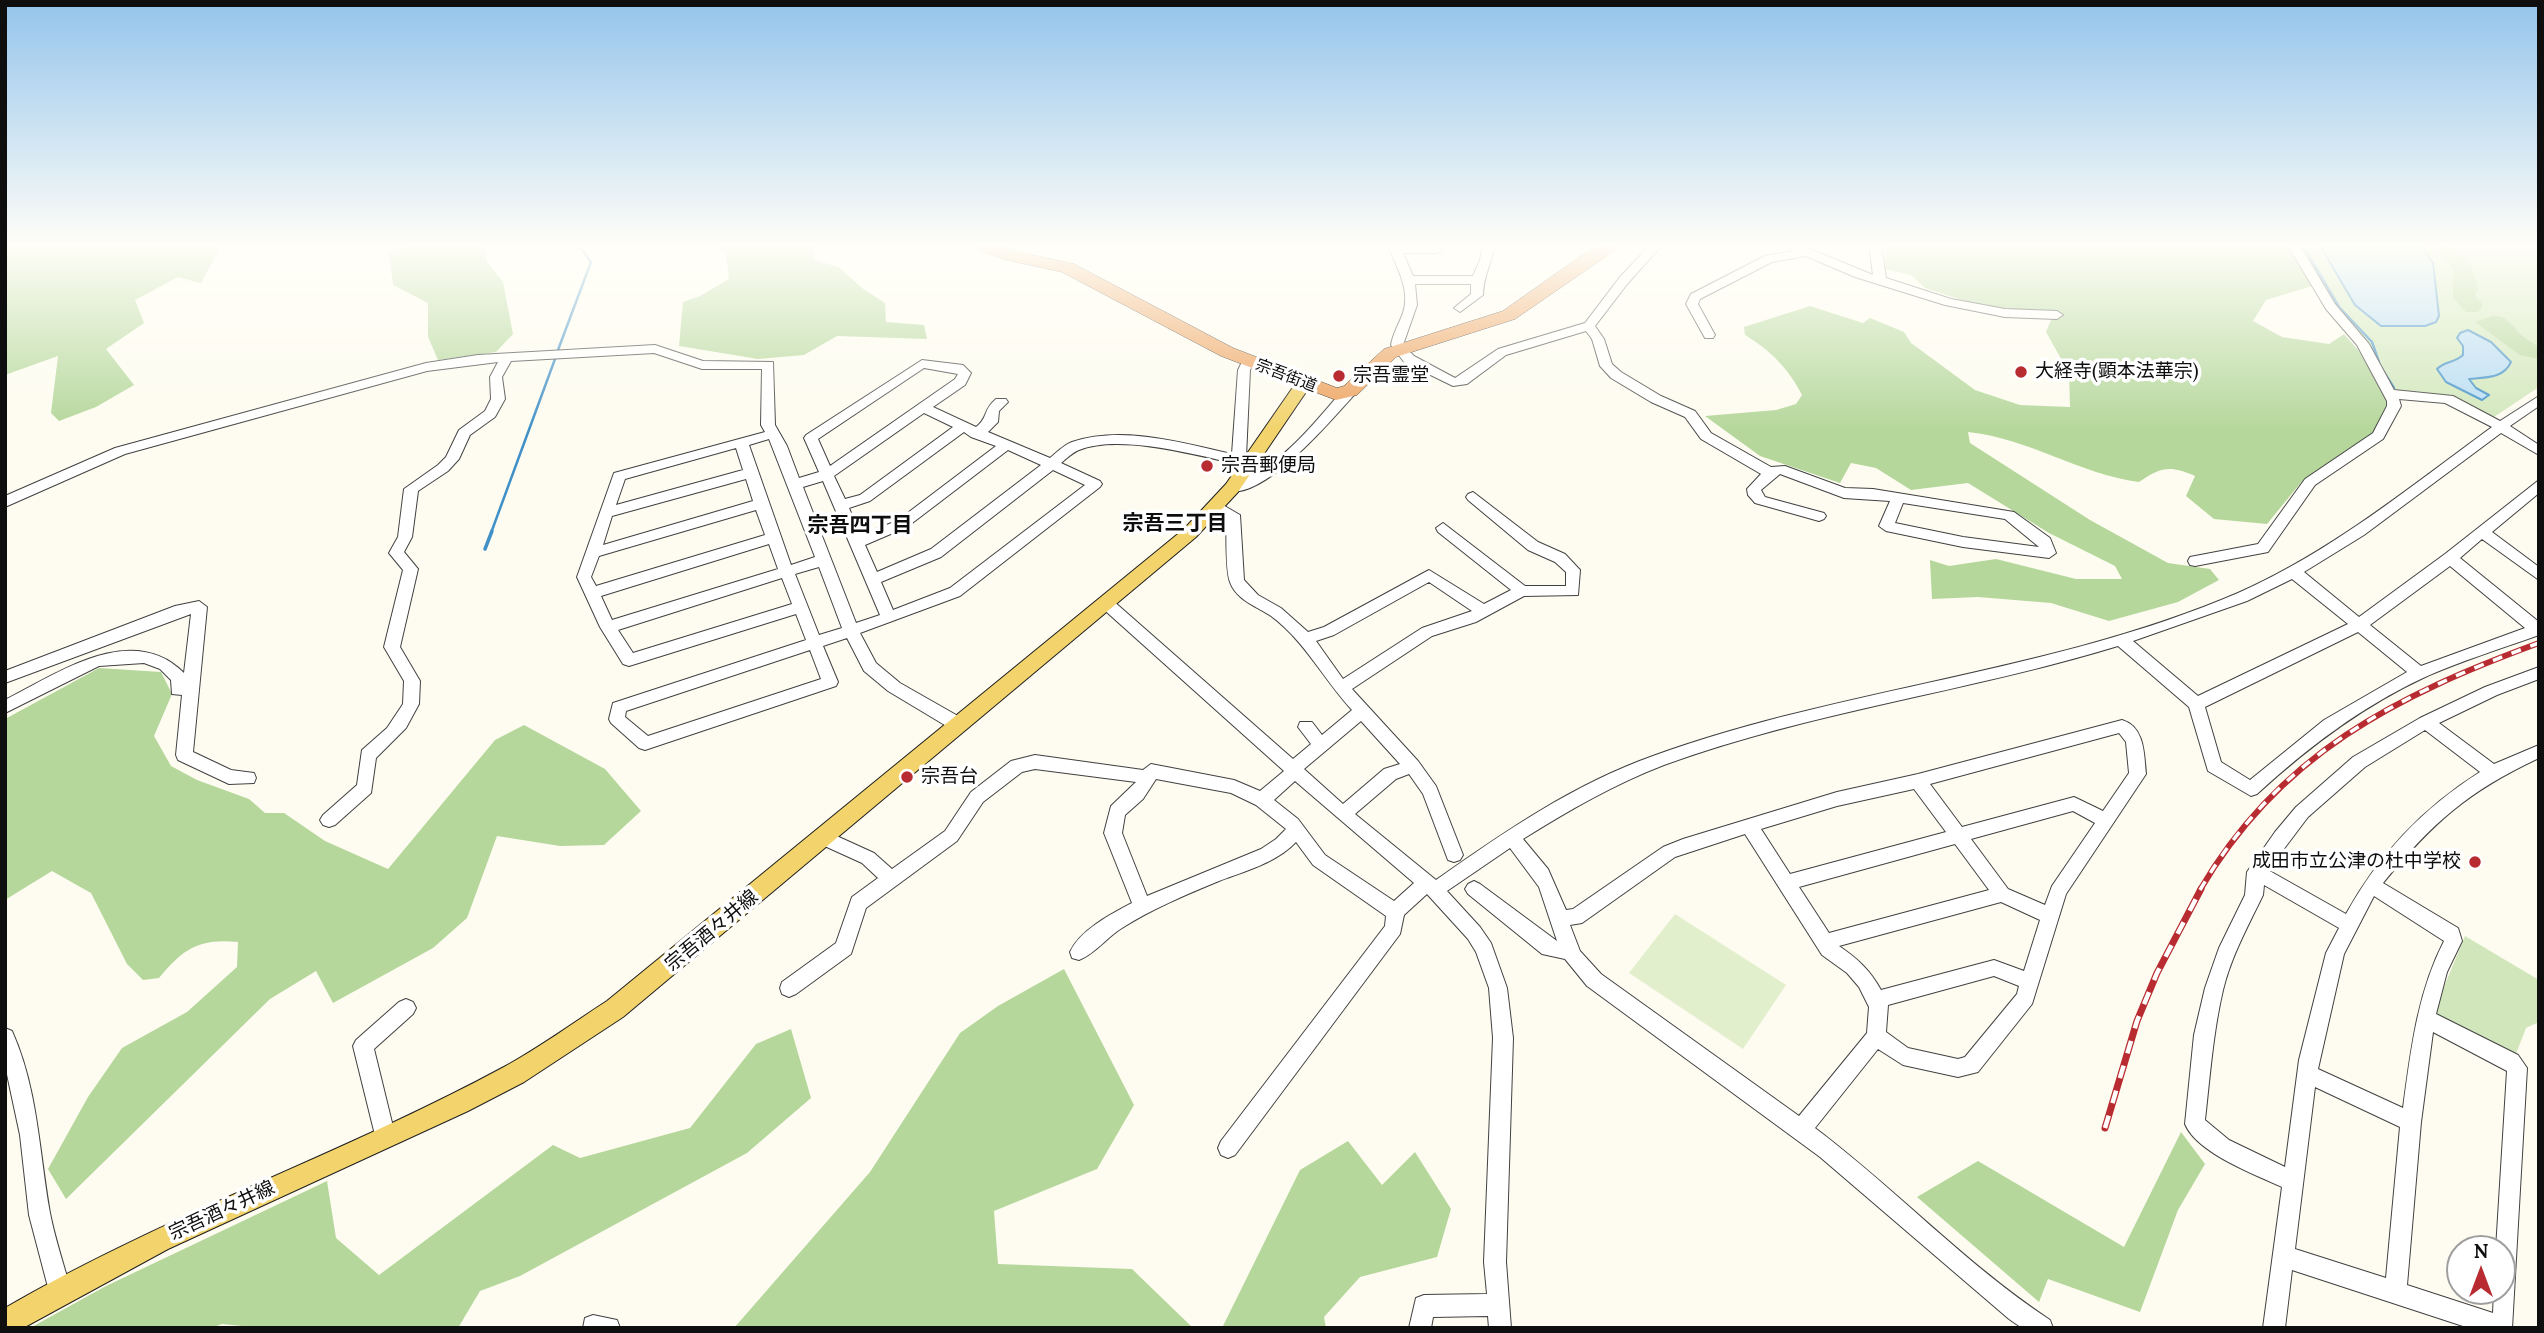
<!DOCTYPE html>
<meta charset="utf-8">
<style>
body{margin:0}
#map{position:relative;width:2544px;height:1333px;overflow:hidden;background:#fefcf0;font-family:Lora,serif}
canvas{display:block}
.frame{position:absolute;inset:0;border:7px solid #0e0e0e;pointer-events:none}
.north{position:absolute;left:2446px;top:1235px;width:70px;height:70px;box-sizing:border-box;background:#fff;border:2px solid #9f9f9f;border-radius:50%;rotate:0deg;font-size:19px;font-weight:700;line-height:28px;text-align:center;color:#0e0e0e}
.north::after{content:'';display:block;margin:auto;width:24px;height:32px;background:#b82c31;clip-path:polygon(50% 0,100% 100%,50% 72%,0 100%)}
</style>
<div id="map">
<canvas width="2544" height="1333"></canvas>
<div class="frame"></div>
<div class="north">N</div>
</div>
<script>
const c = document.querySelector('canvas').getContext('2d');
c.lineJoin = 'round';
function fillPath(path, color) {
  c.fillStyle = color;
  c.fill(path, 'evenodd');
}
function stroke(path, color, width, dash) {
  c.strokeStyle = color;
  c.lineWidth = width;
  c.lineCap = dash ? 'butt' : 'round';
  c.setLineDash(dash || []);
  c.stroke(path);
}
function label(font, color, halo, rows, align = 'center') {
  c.font = font + ' Lora,"Noto Sans JP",serif';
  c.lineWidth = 7;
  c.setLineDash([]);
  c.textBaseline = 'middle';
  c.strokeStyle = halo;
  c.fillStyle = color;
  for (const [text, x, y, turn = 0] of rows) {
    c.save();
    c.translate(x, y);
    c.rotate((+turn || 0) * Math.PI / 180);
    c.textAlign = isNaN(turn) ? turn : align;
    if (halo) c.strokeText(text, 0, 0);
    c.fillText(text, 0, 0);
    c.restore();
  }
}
fillPath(new Path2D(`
 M2299,244H2539V387L2494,417L2424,392L2391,390L2376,363L2367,341L2335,307Z
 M2465,936L2539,980V1022L2526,1028L2514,1059L2432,1016Z`), '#d1e7bb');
fillPath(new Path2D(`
 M5,244H227L221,246L201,283L178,277L135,300L144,323L106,349L134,385L96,407L59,421L51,413L58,356L5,375Z
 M407,244H483L487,262L503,282L513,334L496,352L438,360L428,337V303L393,285L389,253Z
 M705,244H816L814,260L839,267L862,288L885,303L886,322L924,325L927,339L837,336L804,355L758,359L679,346L683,302L700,296L729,279L726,253Z
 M1886,244H2287L2312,286L2266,300L2253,321L2282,337L2329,344L2344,334L2359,351L2384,393L2388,401L2387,409L2375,431L2303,480L2267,524L2214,519L2186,496L2195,476C2170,465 2161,467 2139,482C2079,474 2028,438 1968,432L1970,443L2090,520L2168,563L2210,569L2219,580L2178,602L2109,621L2051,603L1978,597L1932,599L1930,560L1949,566L1996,559L2076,579H2122L2115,566L2049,533L1968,483L1911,490L1876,468L1851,463L1840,483L1760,456L1705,416L1776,410L1796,404L1802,395C1788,368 1771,351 1745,335L1744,327L1810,306L1863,323L1870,318L1904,332L1911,343L1975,390L2020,405L2070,407L2069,373L2046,332L2055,310L2023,312L1974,304L1925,288L1911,275L1885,269Z
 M2436,244C2464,244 2474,265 2478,291L2475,292L2476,297L2482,302V307L2478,312H2466L2453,298V270Z
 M2492,316C2510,315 2512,328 2524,337C2529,341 2534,343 2539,348V359L2520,355L2475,322Z
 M99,668L161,672L172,694L154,736L171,766L197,780L249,799L265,813H284L325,841L388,869L495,740L524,725L605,769L641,811L604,845L560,846L497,836L467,918L433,948L333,1003L316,971L270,999L66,1199L48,1169L88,1097L122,1048L187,1012L237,967L238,942C199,938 183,949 159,978L143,980L127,964L91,893L52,871L5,900V719Z
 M1064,969L1134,1105L1097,1169L994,1211L998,1264L1132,1269L1193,1328H734L870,1172L960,1033L998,1006Z
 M791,1029L811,1098L747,1153L520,1276L480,1291L458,1328H262L222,1324L211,1328H30L106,1286L327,1181L336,1238L379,1275L553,1145L580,1158L690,1128L756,1044Z
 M2181,1132L2205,1164L2178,1210L2140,1312L2048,1279L2039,1302L1917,1197L1978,1161L2124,1247Z
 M1348,1141L1382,1185L1415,1152L1451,1209L1437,1257L1360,1277L1324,1317L1326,1328H1222L1300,1170Z`), '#b5d79b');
fillPath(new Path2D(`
 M1675,914L1786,985L1743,1049L1629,973Z`), '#e2efcc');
const water = new Path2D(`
 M2319,244H2420L2433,263L2439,316L2436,322L2425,326H2381L2355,305Z
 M2468,330L2491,342L2511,362C2503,379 2486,377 2469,379L2476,388L2489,395L2482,400L2446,382L2437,369C2444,361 2455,363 2463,355V346L2457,338L2460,333Z`);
fillPath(water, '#b7dcf3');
stroke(water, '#4190c7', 2);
stroke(new Path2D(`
 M2302,244L2339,307L2372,342L2379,362
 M558,350L591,262L578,244
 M2382,369L2394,388
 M491,533L555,359`), '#4190c7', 2.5);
stroke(new Path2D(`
 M485,549L492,531`), '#4190c7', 3.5);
const minor = new Path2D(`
 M1387,244H1399L1400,246L1442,244L1443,249L1437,253H1403L1413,276H1473L1480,260L1483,244H1495C1492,262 1483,277 1483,295L1460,312L1454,308L1471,294V284H1415L1417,305L1403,345L1414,356L1455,378L1498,349L1585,323L1620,277L1651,244H1663L1628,283L1595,326L1604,339L1612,364L1621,372L1661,396L1695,411L1711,433L1771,467L1785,466L1845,488L1873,489L2014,512L2050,538L2056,553L2049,558L1963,547L1886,531L1879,526L1890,501L1844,498L1780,474L1761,490L1765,497L1824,513L1826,516L1824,519L1819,521L1755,503L1748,495L1747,489L1761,474L1701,439L1685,417L1651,402L1611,378L1600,366L1592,339L1586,331L1506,355L1467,384L1453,386L1404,362L1391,345C1393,333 1399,324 1403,313C1411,290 1396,265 1387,244ZM1903,503L2005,519L2039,547L1963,537L1895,523Z
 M1782,244H1798L1873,275L1869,244H1881L1886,278L1951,299L2005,309L2057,311L2063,315L2057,319L2005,317L1945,305L1855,277L1806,256L1772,262L1700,299L1698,304L1715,335L1713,338H1705L1686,304L1691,294L1765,256L1794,251Z
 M2287,244H2299L2335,304L2369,344L2394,390L2453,396L2500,421L2539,396V406L2510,426L2539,445V455L2501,433L2364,535L2304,572L2359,617L2445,554L2539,480V493L2492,532L2539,567V580L2482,539L2460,558L2539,622V635C2500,649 2461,661 2423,678C2361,707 2307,748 2257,794L2251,796L2208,771L2189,707L2118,646C1968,692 1812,711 1664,765C1614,784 1568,811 1523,839L1548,869L1566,910L1573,909L1663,847L1683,839L1837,792L1918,774L2122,720C2145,727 2144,754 2146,774L2066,894L2032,1004L1978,1072L1958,1077L1903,1065L1878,1049L1815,1128C1896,1189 1965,1264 2050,1320L2053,1328H2022L2009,1319L1820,1157L1587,986L1565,959L1542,954L1468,894L1465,889L1468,884L1474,881L1480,884L1557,941L1539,887L1510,848L1447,891L1480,927L1491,943L1507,988L1513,1038L1506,1262L1511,1328H1489L1488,1316L1433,1317L1431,1328H1409L1416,1298L1424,1295L1487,1294L1484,1262L1493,1038L1489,988L1476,952L1468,939L1427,894L1404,915L1400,934L1235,1155L1228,1158L1221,1155L1218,1148L1221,1141L1385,926L1386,916L1313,865L1296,842C1276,863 1245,871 1219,881C1185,895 1152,909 1122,928C1107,937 1095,954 1079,960L1072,958L1070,952C1080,930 1111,914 1132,903L1104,833L1111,806L1136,782L1035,769L1022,772L983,802L957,841L866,908L851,954L796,994L789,997L782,994L780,988L782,982L836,943L852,897L878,878L862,863L818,843L815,838L818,833L824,831L830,833L874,853L892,869L945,831L971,792L1011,761L1035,755L1143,770L1151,764L1234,780L1260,791L1284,771L1101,607L1098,603L1101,599H1111L1293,759L1311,744L1298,727L1300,722H1312L1322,735L1352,710C1324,680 1305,641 1271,616C1258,607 1236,600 1230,582C1225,569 1227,533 1226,517L1209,506L1216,501L1240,515L1244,580L1258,595L1281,608L1308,632L1324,627L1429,570L1484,604L1511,590L1438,532L1436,528L1443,523L1525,586H1566V572L1555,562L1528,550L1468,500L1466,497L1468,494L1473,492L1538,542L1565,554L1580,570L1578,595L1524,596L1476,622L1432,636L1352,689L1418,761L1436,786L1463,855L1460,860L1454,862L1448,860L1423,794L1409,774L1396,779L1355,814L1436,880C1504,832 1574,784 1653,756C1843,687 2052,673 2238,593C2331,552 2410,487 2492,427L2445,403L2399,399L2401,406L2383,439L2315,485L2268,552L2195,566L2190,565L2188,561L2190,557L2258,544L2305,479L2373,433L2387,406V401L2357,345L2326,309ZM2450,566L2525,628L2421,666L2370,625ZM2292,579L2348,624L2198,696L2133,641L2247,601ZM1429,582L1472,611L1422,628L1343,679L1316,641L1334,635ZM2358,632L2407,672L2324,720L2250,780L2221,762L2205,707ZM1361,721L1400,764L1384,769L1343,804L1304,769ZM2119,733L2126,742L2129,773L2103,811L2074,797L1962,827L1930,784ZM1156,779L1231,793L1256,805L1286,829L1276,839L1261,849L1147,896L1122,833L1125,815L1143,799ZM1295,781L1414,883L1394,901L1325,855L1298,819L1274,800ZM1914,789L1946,832L1790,874L1761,829L1837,806ZM2073,811L2095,823L2052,886L2045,905L2008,889L1971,839ZM1745,834L1822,955L1847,973L1859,987L1869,1007L1867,1033L1799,1116L1601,974L1580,951L1570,925L1582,923L1675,857ZM1955,844L1989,890L1829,933L1799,887ZM2001,902L2040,920L2024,971L1994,960L1881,990C1870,970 1858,959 1839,946ZM1994,976L2019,986L2017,994L1965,1057L1958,1059L1908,1048L1886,1032L1888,1005Z
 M655,345L703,361L773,362L775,425L787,446L799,478L819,472L804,438L806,435L922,360L963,365L971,373L965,385L933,407L976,427C989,417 982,411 996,399H1006L1008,402L999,411L998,422L988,432L1050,458C1056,453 1064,445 1072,442C1123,425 1182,443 1232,454L1238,370L1244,358H1254L1255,361L1250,370L1246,457L1256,462L1249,467C1204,457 1122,433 1079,450C1073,452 1066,459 1061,463L1100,481L1102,484L1100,487L960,596L860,633L876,663L900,683L965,720L967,725L965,730H953L888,691L864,671L847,638L823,646L838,682L836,686L645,750L639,748L611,723L609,719L613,703L806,640L796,614L629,666L623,664L600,627L577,577L614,473L765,432L761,425L762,369H702L654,353L511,361L502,377L505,399L495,417L470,435L459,459L448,471L418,491L412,537L404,552L418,569L400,647L420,681L419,704L406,728L376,758L371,793L335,825L329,827L323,825L320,820L323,815L357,785L362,750L387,728L403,704L404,681L384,647L403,570L389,553L398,537L404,489L438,465L446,457L459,430L485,411L491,399L490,377L498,362L427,371L125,454L5,507V496L115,448L426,363L478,355ZM924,368L958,374L955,379L830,466L818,439ZM924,413L953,427L860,495L845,499L834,476ZM964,432L971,437L996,446L897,521L860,535L849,508L870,501ZM769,439L815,557L791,565L749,445ZM736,448L743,470L616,505L625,479ZM1008,450L1041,465L931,549L877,572L865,545L907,527ZM1053,470L1085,485L950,588L893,610L881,582L941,557ZM746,479L753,501L603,545L612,516ZM823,481L880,615L856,623L803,487ZM756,510L765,535L596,586L591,577L599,556ZM769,544L778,569L612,620L601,596ZM819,567L842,628L819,635L795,574ZM782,578L792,604L633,653L618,630ZM810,650L821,679L648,736L625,717L626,711Z
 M1350,387L1357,391L1355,394C1332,419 1265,500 1227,491L1225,488C1232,480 1264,468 1277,459C1303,439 1323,412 1345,388Z
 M199,601L207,607L193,752L231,770L254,773L256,778L254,783L229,784L178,760L176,755L182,695L172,694L171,680L160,669L144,663L99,666L5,713V700C58,673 132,621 184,673L191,614L5,683V671L175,606Z
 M2539,667V679L2497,695L2439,723L2494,764L2539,745V758C2468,791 2432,823 2383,883L2458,928L2462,941L2447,972L2436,1014L2518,1055L2527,1068L2512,1328H2469L2292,1270L2285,1328H2263L2282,1187C2254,1174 2197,1153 2185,1124L2194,1035L2205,988L2219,948L2245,895L2247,872L2275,832L2296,807L2353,757L2420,718L2485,687ZM2425,730L2480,772C2423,808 2379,854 2346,914L2268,870L2308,817L2365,767ZM2264,885L2339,928L2326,953L2299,1060L2285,1167L2229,1140L2205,1120C2210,1076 2213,1033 2223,990C2231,957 2248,926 2263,895ZM2374,896L2444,941C2417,994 2411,1050 2403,1108L2318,1069L2344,954ZM2433,1032L2507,1071L2496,1249H2502V1291H2494L2493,1313L2407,1285L2421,1122ZM2315,1087L2400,1127L2386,1278L2295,1249Z
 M406,999L413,1002L416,1008L413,1014L374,1049L395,1135L392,1142L385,1145L378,1142L375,1135L353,1046L356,1040L399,1002Z
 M5,1028L12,1031C38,1089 39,1151 50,1213C55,1239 64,1265 71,1291L68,1299L60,1302L52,1299L49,1291L29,1215L20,1135L5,1065Z
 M593,1315L617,1320L620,1328H583L585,1318Z`);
const major = new Path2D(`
 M1304,378L1310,380L1312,383L1310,386L1238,492L1196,537L623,1017L524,1082L468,1111L168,1249L23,1328H5V1308C165,1215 341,1155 504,1067C539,1048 573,1023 607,1001L1184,529L1226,484L1298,380Z`);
const highway = new Path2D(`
 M973,244H996L1014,251L1074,264L1233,348L1337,388L1344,386L1384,349L1503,311L1588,251L1603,244H1624L1515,319L1396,357L1357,395L1336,400L1221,356L1062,272L1003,259L975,248Z`);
stroke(minor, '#414141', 2);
stroke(major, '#1f1f1f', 2);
stroke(highway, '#1f1f1f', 1);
fillPath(minor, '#fff');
fillPath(major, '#f2d36c');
fillPath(highway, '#eda25e');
const railFar1 = new Path2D(`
 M2200,890C2279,754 2397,695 2539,643`);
const rail = new Path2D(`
 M2105,1128L2137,1021L2157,973L2201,889`);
stroke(railFar1, '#b82c31', 6);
stroke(rail, '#b82c31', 7);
stroke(railFar1, '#fff', 3.5, [10]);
stroke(rail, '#fff', 4.5, [13]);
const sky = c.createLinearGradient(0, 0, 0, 431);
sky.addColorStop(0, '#94c4ec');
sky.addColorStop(0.57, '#fffef8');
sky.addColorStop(1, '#fffef800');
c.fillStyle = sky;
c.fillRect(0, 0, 2544, 431);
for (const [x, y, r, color] of [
 [2021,372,7,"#b82c31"],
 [1339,376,7,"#b82c31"],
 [1207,466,7,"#b82c31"],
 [907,777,7,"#b82c31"],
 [2475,862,7,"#b82c31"]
]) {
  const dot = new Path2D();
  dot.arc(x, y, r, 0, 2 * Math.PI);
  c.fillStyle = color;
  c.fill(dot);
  stroke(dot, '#fff', 2.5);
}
label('16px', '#0e0e0e', '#fff', [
 ["宗吾街道",1286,376,21]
]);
label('19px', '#0e0e0e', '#fff', [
 ["大経寺(顕本法華宗)",2035,372],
 ["宗吾霊堂",1353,376],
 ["宗吾郵便局",1221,466],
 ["宗吾台",921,777],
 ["成田市立公津の杜中学校",2461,862,"right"]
], 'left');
label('19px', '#0e0e0e', '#fff', [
 ["宗吾酒々井線",712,931,-40],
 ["宗吾酒々井線",222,1211,-25]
]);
label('bold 21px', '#0e0e0e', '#fff', [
 ["宗吾三丁目",1175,524],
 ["宗吾四丁目",860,526]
]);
</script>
